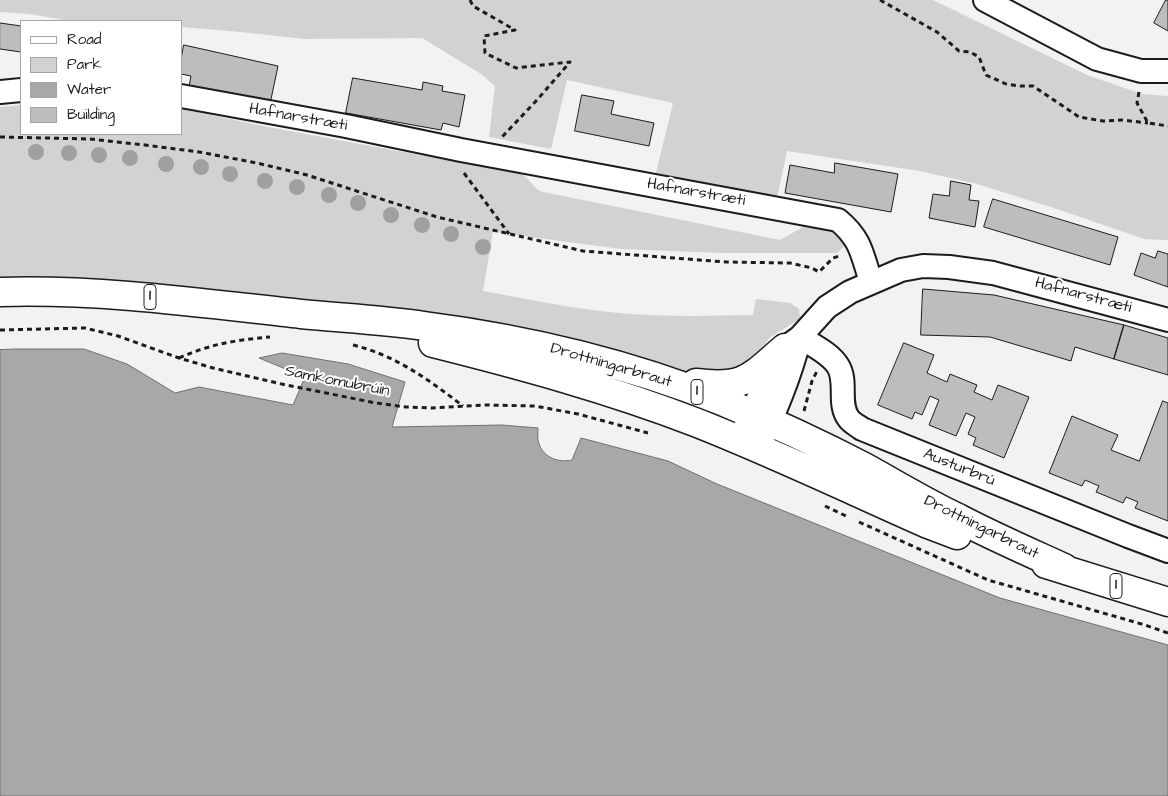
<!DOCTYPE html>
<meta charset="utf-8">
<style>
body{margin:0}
#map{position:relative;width:1168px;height:796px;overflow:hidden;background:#f2f2f2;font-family:"Architects Daughter",sans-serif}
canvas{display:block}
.legend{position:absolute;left:20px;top:20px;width:162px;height:115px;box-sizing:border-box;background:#fff;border:1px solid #a4a4a4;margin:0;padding:6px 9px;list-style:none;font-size:15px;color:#1c1c1c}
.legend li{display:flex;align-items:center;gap:10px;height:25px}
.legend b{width:25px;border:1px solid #a4a4a4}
</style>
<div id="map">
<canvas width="1168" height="796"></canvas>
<ul class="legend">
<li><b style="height:6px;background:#fff"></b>Road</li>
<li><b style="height:14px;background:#d2d2d2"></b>Park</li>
<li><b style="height:14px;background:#a8a8a8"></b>Water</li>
<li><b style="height:14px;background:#bdbdbd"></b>Building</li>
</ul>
</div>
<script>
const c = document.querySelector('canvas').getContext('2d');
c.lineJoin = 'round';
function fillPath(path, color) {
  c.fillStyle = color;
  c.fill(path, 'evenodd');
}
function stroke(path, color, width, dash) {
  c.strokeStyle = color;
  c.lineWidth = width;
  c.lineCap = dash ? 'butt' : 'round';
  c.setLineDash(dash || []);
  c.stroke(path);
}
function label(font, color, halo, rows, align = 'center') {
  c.font = font + ' "Architects Daughter",sans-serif';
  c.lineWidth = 4;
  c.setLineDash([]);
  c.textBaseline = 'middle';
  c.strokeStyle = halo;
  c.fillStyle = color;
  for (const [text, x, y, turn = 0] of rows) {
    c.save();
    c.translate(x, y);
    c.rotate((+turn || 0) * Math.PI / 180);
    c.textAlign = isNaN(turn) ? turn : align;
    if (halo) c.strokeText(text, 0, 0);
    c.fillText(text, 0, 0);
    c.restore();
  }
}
fillPath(new Path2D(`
 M0,0H933L1087,75L1142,94L1168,96V240L1144,239L1060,210L977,184L920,171L787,151L777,198L656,173L673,103L567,80L551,149L489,137L495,86L481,74L422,38L305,39L241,32L181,27V21H70L29,14L0,12Z
 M21,105V134H181V109L268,127L474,165L518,169L539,191L780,240L810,223L834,228L846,244L837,253H721L621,249L493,232L483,291C528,299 573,309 619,313C663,317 708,316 753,315L756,299L790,303L799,309L800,319L770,337L752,363L718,380L674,369L144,285L37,278L0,280V107Z`), '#d2d2d2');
const water = new Path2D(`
 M16,349H84L127,364L175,393L199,387L293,405L305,377L259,358L282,353L348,364L405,382L392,427L502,425L538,428C538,433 537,439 539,444C544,458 559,463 572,460L581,438L668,461L717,484L1000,598L1168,645V796H0V350Z`);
fillPath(water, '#a8a8a8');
stroke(water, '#707070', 1);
const building = new Path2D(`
 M1166,0H1168V31L1154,23Z
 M0,23L21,26V52L0,49Z
 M184,45L278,66L270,104L189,87L191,76L181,74V59Z
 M353,78L422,90L423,82L443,86L442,91L465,95L459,127L443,123L441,130L346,113Z
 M582,95L614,101L611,114L654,123L649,146L575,131Z
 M835,163L898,174L891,212L785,193L790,165L834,173Z
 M951,181L971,185L969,200L979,201L975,227L929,218L933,194L949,196Z
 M993,199L1118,237L1110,265L984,227Z
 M1158,251L1168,254V287L1134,275L1141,253L1155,258Z
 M923,289L994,295L1124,325L1114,359L1075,347L1071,361L990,337L921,335Z
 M1124,325L1168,338V375L1114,359Z
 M904,343L934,355L927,373L947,382L950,374L977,385L974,392L992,400L998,385L1029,397L1004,458L973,445L976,438L968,434L975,417L966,413L956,436L929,425L939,400L930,396L922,415L915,412L912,419L878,405Z
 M1163,401L1168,403V521L1135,508L1138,502L1126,497L1123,503L1096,492L1099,486L1085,480L1082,486L1049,473L1072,416L1118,435L1111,450L1139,461Z`);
fillPath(building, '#bdbdbd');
stroke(building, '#1c1c1c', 1);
const minor = new Path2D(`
 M985,0L1097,59L1141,71H1168
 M0,92L21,90
 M181,96L346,126L461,150L838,220C861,239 862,254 871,282
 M800,337C812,345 830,353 838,366C848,382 837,404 849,419C852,423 858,426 862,429L1128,536L1168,551
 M739,441L768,376L785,348L800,337L827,307L850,292L901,270L923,266L949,267L993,273L1168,320
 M758,449C775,412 790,377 800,337`);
const trunk = new Path2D(`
 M0,292C101,289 201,303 301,314C342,318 383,320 424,326C525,339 627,363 722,401C770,421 818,443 864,467C895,484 926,503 958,518C992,536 1029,552 1064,568
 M433,343C521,365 609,389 695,422C774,453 851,490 928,524L957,535
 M696,383C745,389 750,378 785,348
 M1046,564L1168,602`);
stroke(minor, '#1c1c1c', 26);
stroke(trunk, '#1c1c1c', 31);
stroke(new Path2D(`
 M470,0L473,6L515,30L484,36L485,53L516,68L570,62L537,100L502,137
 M880,0L937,32L959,51L970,52L979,57L986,75L1006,84L1020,86H1033L1079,117L1103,121L1122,120L1148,123
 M1139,92L1137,103L1148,123L1168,126
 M0,137L90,139L145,145L199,152L257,163L307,175L437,217L583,251L726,262L790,263L812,268L819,272L833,258L839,256
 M464,173L509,234
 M0,330L85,328L118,336L179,358L213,368L286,385L376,403L406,407L432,408L486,405L535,406L578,414L648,433
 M353,345C395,355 429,380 463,406
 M179,358C211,344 235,340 270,337
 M804,411L812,381L817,371
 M825,506L846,516
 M859,522L988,580L1145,625L1168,633`), '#1c1c1c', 3, [5, 4]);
stroke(minor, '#fff', 22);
stroke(trunk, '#fff', 28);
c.fillStyle = '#a0a0a0';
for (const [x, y] of [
 [36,152],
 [69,153],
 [99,155],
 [130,158],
 [166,164],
 [201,167],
 [230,174],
 [265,181],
 [297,187],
 [329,195],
 [358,203],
 [391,215],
 [422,225],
 [451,234],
 [483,247]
]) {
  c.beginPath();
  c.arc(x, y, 8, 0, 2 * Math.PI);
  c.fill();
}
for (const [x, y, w] of [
 [150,297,12],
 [697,392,12],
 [1116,586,12]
]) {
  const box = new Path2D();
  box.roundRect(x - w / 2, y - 12.5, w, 25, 4);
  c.fillStyle = '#fff';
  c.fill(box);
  stroke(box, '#1c1c1c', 1);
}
label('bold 15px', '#1c1c1c', null, [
 ["1",150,297],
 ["1",697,392],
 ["1",1116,586]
]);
label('16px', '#1c1c1c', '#fff', [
 ["Hafnarstræti",298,118,10],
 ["Hafnarstræti",696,193,10],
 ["Hafnarstræti",1083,296,15],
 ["Drottningarbraut",611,366,16],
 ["Samkomubrúin",337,382,11],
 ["Austurbrú",959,468,22],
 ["Drottningarbraut",981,528,26]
]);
</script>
